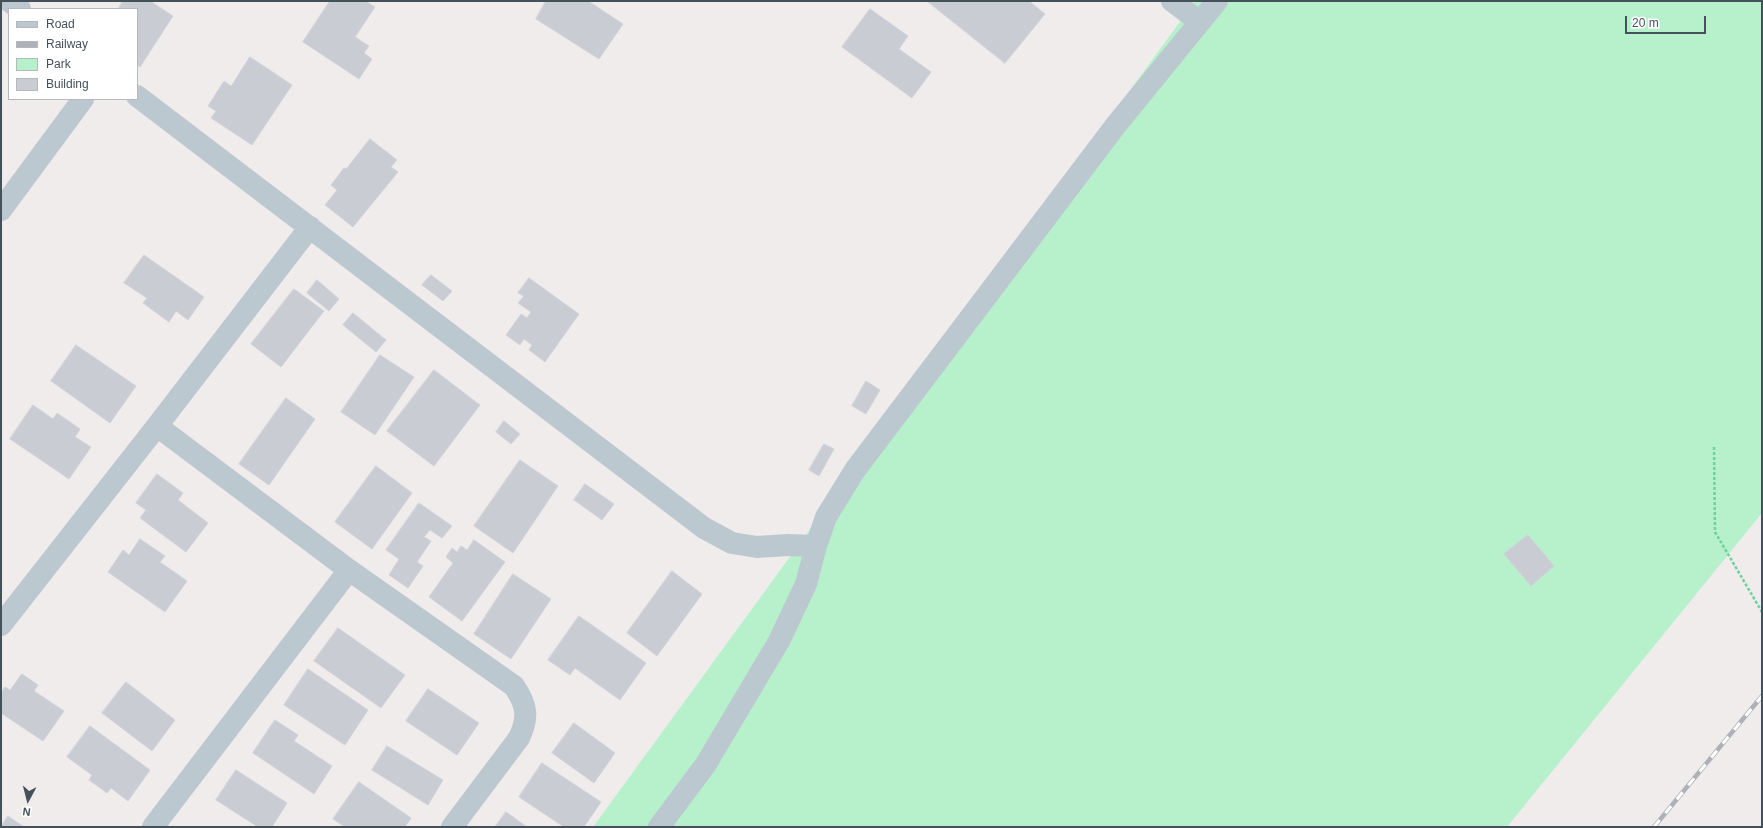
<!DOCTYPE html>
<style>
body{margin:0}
#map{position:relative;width:1763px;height:828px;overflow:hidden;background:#f0ecec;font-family:Helvetica,sans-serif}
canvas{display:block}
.frame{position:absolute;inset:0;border:2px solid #44515b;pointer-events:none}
.legend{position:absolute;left:8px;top:8px;width:130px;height:92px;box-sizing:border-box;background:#fff;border:1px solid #b4b9bd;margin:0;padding:5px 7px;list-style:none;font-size:12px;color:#44515b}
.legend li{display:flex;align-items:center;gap:8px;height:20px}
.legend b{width:20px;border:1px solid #b4b9bd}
.north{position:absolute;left:8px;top:780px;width:40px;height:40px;-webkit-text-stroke:3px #fff;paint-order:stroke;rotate:187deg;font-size:11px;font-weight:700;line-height:16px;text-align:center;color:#44515b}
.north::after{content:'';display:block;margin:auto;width:14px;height:18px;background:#44515b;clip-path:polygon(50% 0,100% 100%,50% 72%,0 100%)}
.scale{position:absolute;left:1625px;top:16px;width:81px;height:18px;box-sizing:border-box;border:2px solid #44515b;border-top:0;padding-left:5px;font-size:12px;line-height:14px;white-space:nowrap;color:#44515b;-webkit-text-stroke:3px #fff;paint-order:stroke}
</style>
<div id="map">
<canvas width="1763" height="828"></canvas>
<div class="frame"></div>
<ul class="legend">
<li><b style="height:5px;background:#bcc8d0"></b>Road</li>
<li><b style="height:5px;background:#aeb2b8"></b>Railway</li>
<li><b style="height:11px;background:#b7f1cc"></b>Park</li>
<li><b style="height:11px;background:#c9ccd2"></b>Building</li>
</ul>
<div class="north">N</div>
<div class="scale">20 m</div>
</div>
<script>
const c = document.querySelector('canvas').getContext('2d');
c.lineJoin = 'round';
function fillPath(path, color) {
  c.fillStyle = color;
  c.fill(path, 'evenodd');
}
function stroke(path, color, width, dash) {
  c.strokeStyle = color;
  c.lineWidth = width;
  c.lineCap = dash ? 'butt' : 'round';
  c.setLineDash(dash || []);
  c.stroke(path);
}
fillPath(new Path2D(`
 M1195,1H1762V513L1507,827H593Z`), '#b7f1cc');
const building = new Path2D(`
 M123,1H150L173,16L140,67L137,65V9H120L119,8Z
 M330,1H365L375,7L355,37L369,46L364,53L372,59L359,79L303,42Z
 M546,1H588L623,24L599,59L536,19Z
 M927,1H1029L1045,14L1005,63Z
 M870,9L908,36L899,49L931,72L912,98L842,47Z
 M250,57L292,85L252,145L211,118L216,111L208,106L224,81L231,86Z
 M370,139L397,160L391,167L398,172L353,227L325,205L337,190L331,185L344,168L346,169Z
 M144,255L204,297L188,320L176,311L169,322L143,303L147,298L124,283Z
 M431,275L452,291L443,301L422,285Z
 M529,278L579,314L545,362L529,350L532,345L524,339L520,345L506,335L521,314L527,318L531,312L518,303L524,296L518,293Z
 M317,280L339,299L329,311L307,293Z
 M294,289L324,311L281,367L251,344Z
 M353,313L386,340L376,352L343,325Z
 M76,345L136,386L110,423L51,381Z
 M380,355L414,377L375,435L341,412Z
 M434,370L480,405L434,466L387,431Z
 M866,381L880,390L866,414L852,406Z
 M286,398L315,419L269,485L239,464Z
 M33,405L53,419L57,413L80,429L75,437L91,447L69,479L10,439Z
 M504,421L520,434L511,444L496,432Z
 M824,444L834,449L819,476L809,470Z
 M520,460L558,486L513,553L474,526Z
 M376,466L412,493L372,549L335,522Z
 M157,474L183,493L178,500L208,523L186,552L140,518L146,510L136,503Z
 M585,484L614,504L602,520L574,500Z
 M419,503L452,526L442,538L430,530L424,537L431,541L417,562L423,566L408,588L389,575L399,559L386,550Z
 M1528,535L1554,566L1531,586L1504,554Z
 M140,539L165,556L160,562L187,581L165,612L108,572L123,550L129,555Z
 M474,540L505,562L462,621L429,597L453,563L446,557L452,548L457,552L461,546L467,550Z
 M672,571L702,594L657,656L627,633Z
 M513,574L551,599L511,659L474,634Z
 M579,616L646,663L620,700L575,668L570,675L548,660Z
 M338,628L405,675L381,708L314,661Z
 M308,669L368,710L345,745L284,705Z
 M22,674L38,685L34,691L64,711L43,741L1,713V693L5,687L10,690Z
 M126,682L175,720L152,751L102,713Z
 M428,689L479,723L457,755L406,721Z
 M275,720L298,735L294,741L332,766L314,794L253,753Z
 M574,723L615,753L594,783L552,753Z
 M90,726L150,770L128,801L111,788L107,793L89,780L92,775L67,757Z
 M387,746L443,780L428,805L372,770Z
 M542,763L601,802L584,827H564L519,797Z
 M236,770L287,803L272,827H258L216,800Z
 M359,782L411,818L405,827H345L333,819Z
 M506,812L527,827H495Z
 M8,816L24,827H1Z`);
fillPath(building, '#c9ccd2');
stroke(building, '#d0d3d9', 1);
stroke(new Path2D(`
 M1714,447L1715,532L1762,612`), '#6dd19e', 2.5, [3, 2]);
stroke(new Path2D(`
 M9,1L20,9
 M1172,1L1200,22
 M137,96L704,528L732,543L757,547L788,545L816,546L826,517L855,470L1116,125L1217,1
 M1,210L83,99
 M157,426L349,570L514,686C527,705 529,717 519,738L452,827
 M1,625L157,426L310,227
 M153,827L349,570
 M659,827L706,764L779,641L806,584L816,546`), '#bcc8d0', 22);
const rail = new Path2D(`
 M1654,827L1762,696`);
stroke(rail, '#aeb2b8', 4.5);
stroke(rail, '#fff', 3, [9]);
</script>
